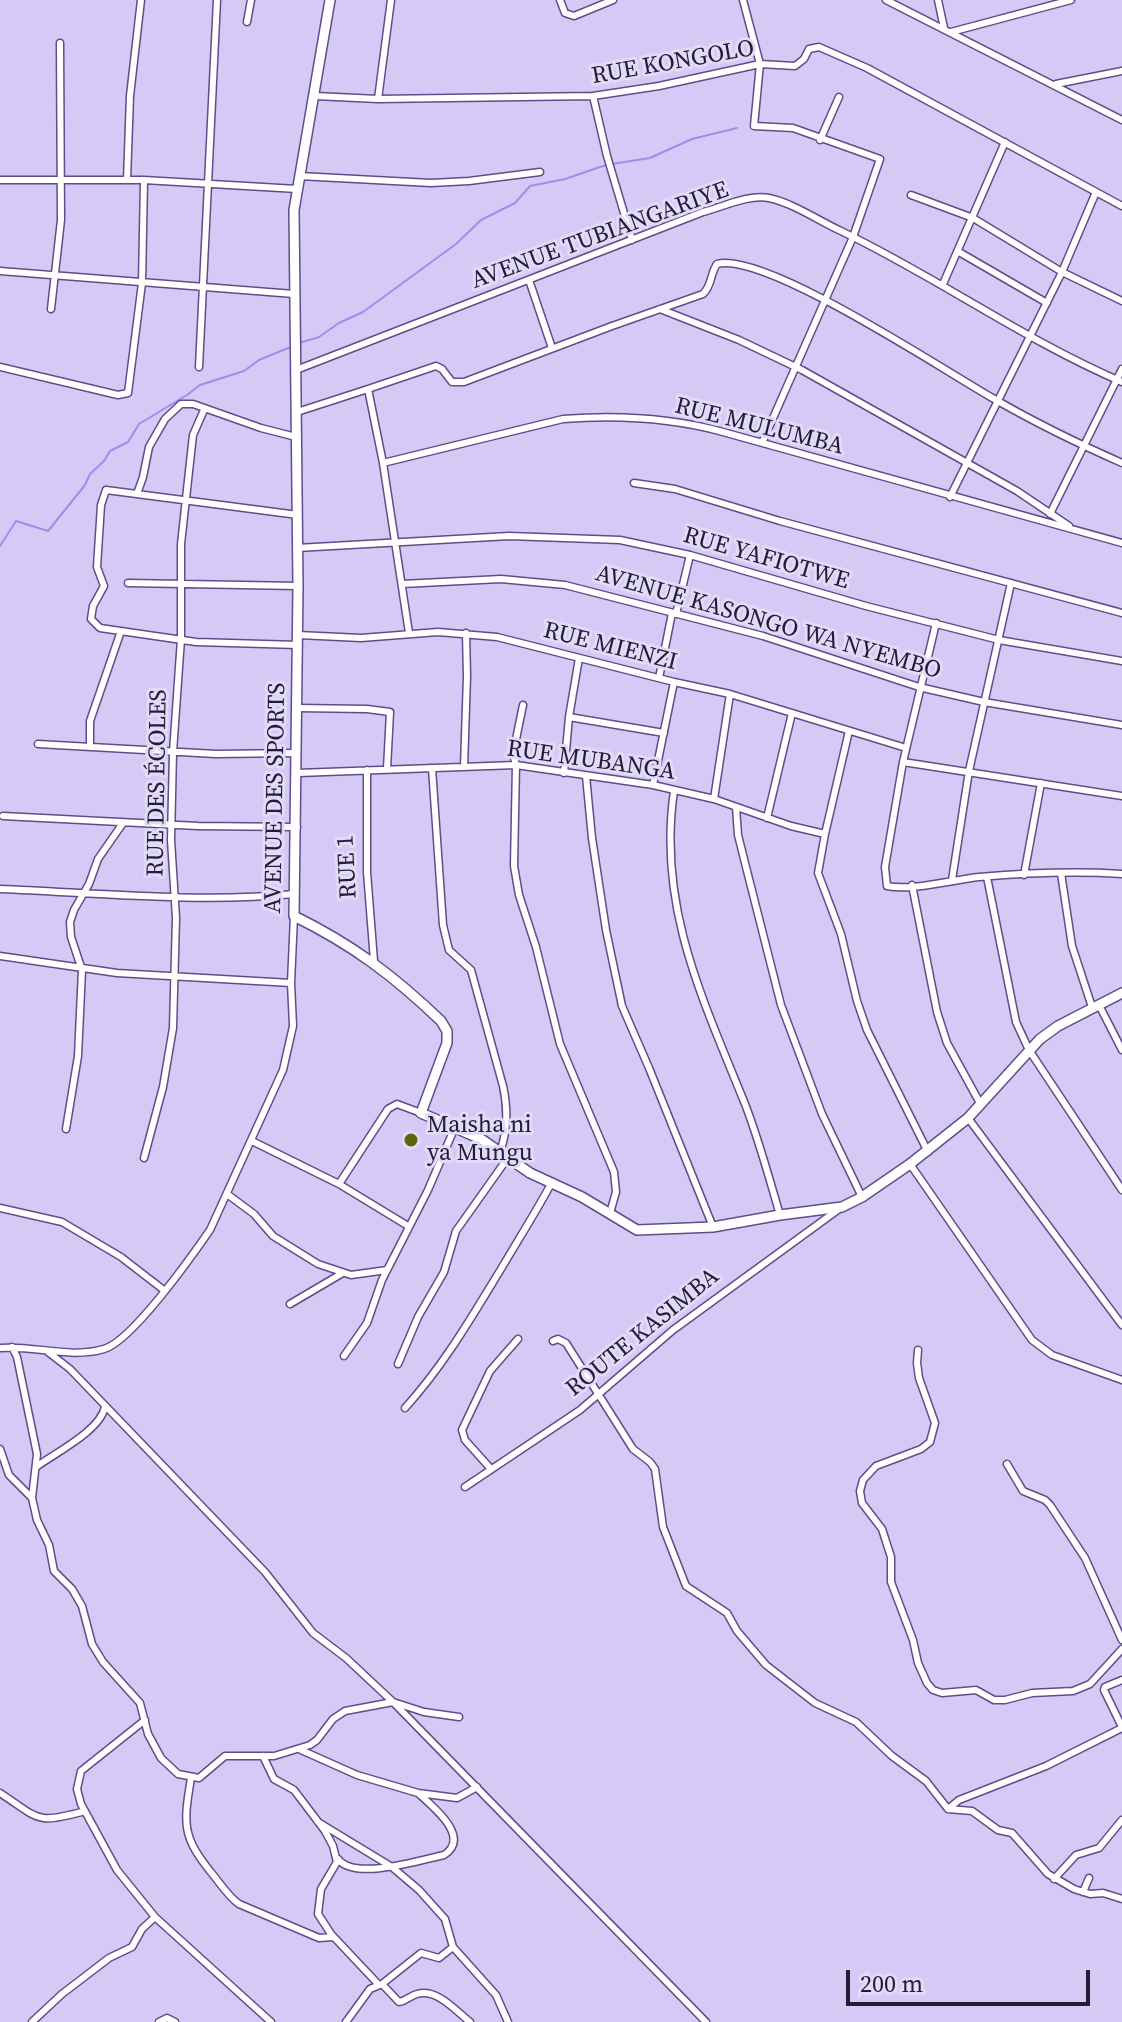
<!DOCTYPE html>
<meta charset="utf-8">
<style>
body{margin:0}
#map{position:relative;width:1122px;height:2022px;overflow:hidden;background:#d5caf6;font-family:"Source Serif 4",serif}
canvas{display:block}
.scale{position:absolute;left:846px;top:1970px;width:244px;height:36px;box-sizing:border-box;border:4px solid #241c37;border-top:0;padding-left:10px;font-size:24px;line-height:28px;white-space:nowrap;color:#241c37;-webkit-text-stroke:6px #e1daf8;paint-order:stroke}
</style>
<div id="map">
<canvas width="1122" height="2022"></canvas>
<div class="scale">200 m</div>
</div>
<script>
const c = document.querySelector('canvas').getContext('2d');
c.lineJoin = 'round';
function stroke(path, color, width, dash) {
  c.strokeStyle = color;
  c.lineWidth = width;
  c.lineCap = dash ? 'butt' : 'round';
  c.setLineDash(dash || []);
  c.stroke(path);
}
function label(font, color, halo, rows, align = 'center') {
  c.font = font + ' "Source Serif 4",serif';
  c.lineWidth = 6;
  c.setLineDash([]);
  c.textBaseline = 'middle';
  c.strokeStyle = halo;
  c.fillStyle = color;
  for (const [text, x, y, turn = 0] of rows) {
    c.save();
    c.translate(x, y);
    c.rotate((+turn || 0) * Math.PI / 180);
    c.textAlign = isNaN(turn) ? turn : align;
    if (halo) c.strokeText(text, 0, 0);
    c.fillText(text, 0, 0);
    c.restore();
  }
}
stroke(new Path2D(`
 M612,164L650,158L692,139L737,128
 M299,343L319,337L339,323L363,312L456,244L481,220L515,203L530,186L565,179L606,165
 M0,546L16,521L48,531L85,485L90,474L104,461L110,451L128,442L139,424L187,395L200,385L244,371L259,360L293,346`), '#a789ec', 2);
const street = new Path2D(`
 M560,0L565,13L574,16L613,0
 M743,0L760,64L754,126L793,128L880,159L853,237L762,443
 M886,0L1122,120
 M938,0L944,28
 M247,22L251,0
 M951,32L1071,0
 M1056,84L1122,71
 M315,96L378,99L593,96L659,86L760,64L795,66L804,59L809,49L819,47L867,68L1122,206
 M593,96L607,156L632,240
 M378,99L391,0
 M820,140L839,97
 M299,176L431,183L469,181L540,172
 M0,180H144L297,189
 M127,180L130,96L141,0
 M911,195L973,218L1062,272L1122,301
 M959,252L1047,303
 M0,271L294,294
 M529,280L552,348
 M943,284L1005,142
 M51,309L61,220L60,43
 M660,309L739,340L802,370L1017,491L1069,526
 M0,367L118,395L128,393L142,283L144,180
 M199,367L217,0
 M296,370L703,212C722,207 749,194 769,198C793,203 819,221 841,231C937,277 1024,340 1122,382
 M368,389L436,366L442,369L452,382H464L612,326L703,294C712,286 710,274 717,264C765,251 946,372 996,400C1036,423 1079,444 1122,463
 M297,412L368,389L383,463L409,633
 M383,463L563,419C616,415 672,418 723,432L1122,543
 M634,483L675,489L780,521L1122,613
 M137,494L143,477L149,447L165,419L181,404H193L261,428L296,437
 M950,497L1062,272L1096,192
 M1050,514L1122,369
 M298,515L106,490L101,505L97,567L104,586L93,606L91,619L100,628L196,642L298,645
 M297,548L509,536L620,540L690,555L866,606L999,640L1122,661
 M128,583L298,586
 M402,584L501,579L565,585L763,636L919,687L984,702L1122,725
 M676,614L690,555
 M936,623L903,762L885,867L887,886C912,891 952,880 979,877C1026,873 1075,871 1122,874
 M298,635L361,638L438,632L497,637L674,682L730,694L906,748
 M659,678L672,613
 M523,705L513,754L516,765L514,866L519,895L536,947L560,1044L614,1172L616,1192L610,1213
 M297,708L367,709L390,712L387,769
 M569,717L664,733
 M849,731L825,834L818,873L841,934L857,1001L867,1030L928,1152
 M38,744L216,754L297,753
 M90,746V721L121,631
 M903,762L1122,796
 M464,767L467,676L466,633
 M432,768L443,925L449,950L471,970L503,1086C508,1109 508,1130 500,1152
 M367,770V872L374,961
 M298,773L516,765L653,785L714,799L791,826L825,834
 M564,773L569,717L579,658
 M586,776L592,838L606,930L622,1006L649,1068L713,1227
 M653,785L674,682
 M674,791C657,906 703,1000 745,1104C759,1140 769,1178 780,1215
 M714,799L730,694
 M736,807L738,835L745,863L781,1005L822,1114L862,1197
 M3,816L198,826L297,827
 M767,818L792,713
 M1061,873L1072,946L1092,1007
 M1024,875L1041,783
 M987,877L1016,1022L1029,1050L1122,1190
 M952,880L969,771L1011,583
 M912,885L937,1012L947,1043L981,1105
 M0,889C98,893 197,903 295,894
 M0,956L117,973L291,983
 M1099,1005L1122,1050
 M968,1118L1122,1325
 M66,1129L78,1056L82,970L71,937L70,922L74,910L89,884L98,859L123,823
 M252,1141L339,1184L408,1226
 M144,1158L163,1087L173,1028L176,918L171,840L173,752L181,639V544L193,435L204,410
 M910,1164L1032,1340L1052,1355L1122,1380
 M339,1184L388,1109L397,1104L421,1113
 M227,1194L254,1214L273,1236L318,1264L351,1275L387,1270
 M0,1208L62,1222L121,1257L165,1291
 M290,1304L341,1274
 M553,1341L558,1339L566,1343L633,1449L650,1462L655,1469L663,1527L686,1586L727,1613L737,1631L766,1665L815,1703L856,1722L892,1756L926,1781L948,1809L972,1811L998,1830L1012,1833L1048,1874L1074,1889L1090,1894L1103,1893L1122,1899
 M12,1347L17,1357L37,1454L32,1498L37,1520L49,1545L54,1571L72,1589L82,1606L92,1644L103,1662L140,1703L148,1734L161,1758L178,1774L199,1778L225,1756H274L310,1745L317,1740L333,1719L345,1711L393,1702L706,2022
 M0,1348C34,1345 70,1359 104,1349C132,1341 192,1256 210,1230L283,1070L293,1026L291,983L294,916
 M918,1350L917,1363L919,1378L935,1423L930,1442L921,1449L876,1466L863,1480L860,1491L862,1503L882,1529L891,1557V1582L913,1640L918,1663L927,1683L933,1690L942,1693L976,1690L994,1700H1005L1032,1693L1073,1691L1090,1684L1122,1649
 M48,1352L70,1369L265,1572L313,1633L346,1658L393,1702L424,1712L459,1717
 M344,1356L367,1323L382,1280L428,1190L455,1127
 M398,1364L418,1317L444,1272L456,1231L507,1159
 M405,1408C444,1365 471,1318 501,1269C518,1240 536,1212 552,1182
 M0,1449L9,1475L32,1498
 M1007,1464L1023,1491L1045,1500L1050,1505L1085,1558L1122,1640
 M36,1467C55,1453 100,1431 105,1407
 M491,1469L465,1440L462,1430L490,1371L518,1339
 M465,1487L580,1410L673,1330L839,1209
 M1122,1680L1105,1687L1104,1690L1122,1727
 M145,1720L81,1771L77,1789L81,1804L117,1870L155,1917L271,2022
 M301,1750L357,1775L418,1793L457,1798L477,1787
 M263,1756L274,1779L294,1790L325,1831L333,1846L337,1862L321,1889L318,1914L331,1934L379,1985
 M191,1778C183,1826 182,1837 214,1876C222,1886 229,1897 239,1904L319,1938L333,1937
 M0,1793C40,1819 35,1825 85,1811
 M948,1809L959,1800L1046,1766L1122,1728
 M318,1822L392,1867L419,1890L445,1919L453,1947L496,1995L508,2022
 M338,1859C354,1881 421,1860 444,1855C472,1837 432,1806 418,1793
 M1054,1879L1076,1855L1099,1848L1122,1820
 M1083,1892L1089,1878
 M382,1984L399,2002C407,2001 409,1996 417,1994C437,1988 456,2011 470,2022
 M32,2022L62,1994L109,1958L132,1947L142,1929L155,1917
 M159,2022L167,2018L175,2022
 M346,2022L370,1989L382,1984L421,1953L439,1958L453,1947`);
const secondary = new Path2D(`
 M330,0L294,210L298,586L294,916C353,945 394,976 441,1021L447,1031V1043L421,1113L481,1139L530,1173L582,1197L637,1230L713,1227L780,1215L842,1207L862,1197L910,1164L968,1118L1040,1039L1058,1026L1122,993`);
stroke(street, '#604c8c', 9);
stroke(secondary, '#604c8c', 12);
stroke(street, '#fff', 6);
stroke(secondary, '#fff', 9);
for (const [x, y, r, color] of [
 [411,1140,8,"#5b6506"]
]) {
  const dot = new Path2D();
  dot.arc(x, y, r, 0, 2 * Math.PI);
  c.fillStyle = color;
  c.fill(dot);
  stroke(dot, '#e1daf8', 3);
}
label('24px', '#241c37', '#e1daf8', [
 ["RUE KONGOLO",673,63,-10],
 ["AVENUE TUBIANGARIYE",600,236,-20],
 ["RUE MULUMBA",759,427,14],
 ["RUE YAFIOTWE",766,559,16],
 ["AVENUE KASONGO WA NYEMBO",768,623,16],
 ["RUE MIENZI",610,647,14],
 ["RUE MUBANGA",591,761,8],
 ["RUE DES ÉCOLES",158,783,-89],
 ["AVENUE DES SPORTS",276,798,-89],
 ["RUE 1",348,867,-93],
 ["ROUTE KASIMBA",643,1333,-39]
]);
label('24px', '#241c37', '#e1daf8', [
 ["Maisha ni",427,1126],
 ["ya Mungu",427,1154]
], 'left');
</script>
